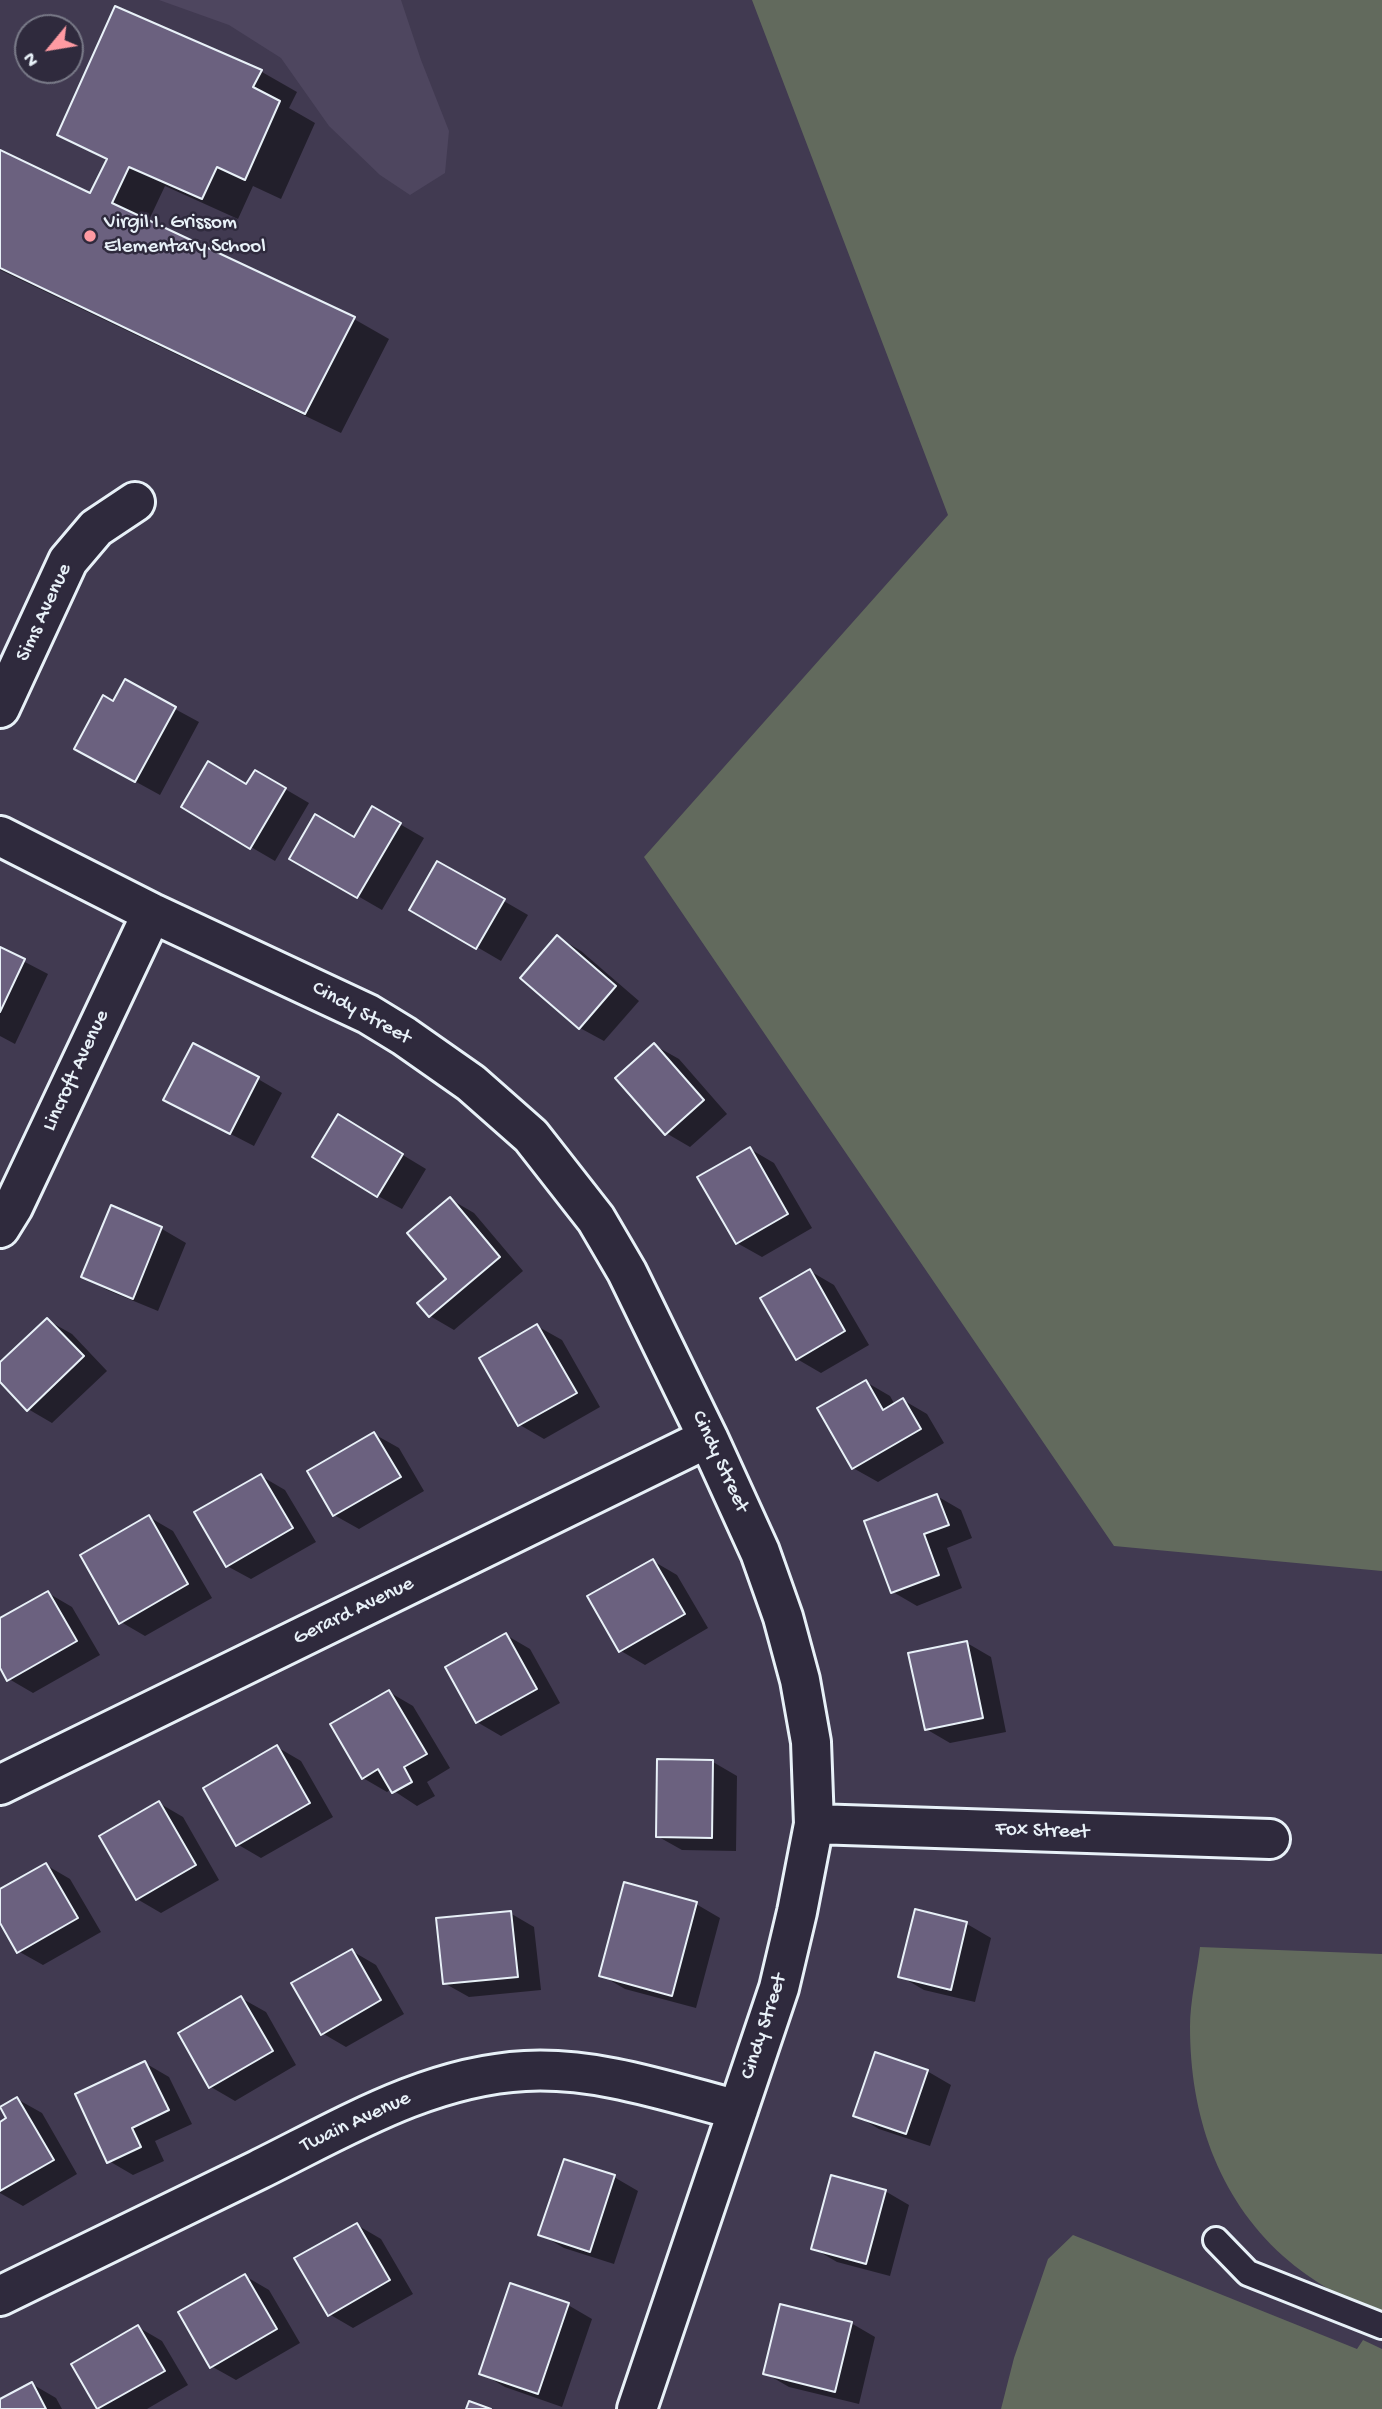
<!DOCTYPE html>
<style>
body{margin:0}
#map{position:relative;width:1382px;height:2409px;overflow:hidden;background:#413a51;font-family:"Gochi Hand",sans-serif}
canvas{display:block}
.north{position:absolute;left:14px;top:14px;width:70px;height:70px;box-sizing:border-box;background:#2f2a3d;border:2px solid #797a88;border-radius:50%;rotate:240deg;font-size:19px;font-weight:700;line-height:28px;text-align:center;color:#e8f1f8}
.north::after{content:'';display:block;margin:auto;width:24px;height:32px;background:#ff9aa2;clip-path:polygon(50% 0,100% 100%,50% 72%,0 100%)}
</style>
<div id="map">
<canvas width="1382" height="2409"></canvas>
<div class="north">N</div>
</div>
<script>
const c = document.querySelector('canvas').getContext('2d');
c.lineJoin = 'round';
function fillPath(path, color) {
  c.fillStyle = color;
  c.fill(path, 'evenodd');
}
function stroke(path, color, width, dash) {
  c.strokeStyle = color;
  c.lineWidth = width;
  c.lineCap = dash ? 'butt' : 'round';
  c.setLineDash(dash || []);
  c.stroke(path);
}
function label(font, color, halo, rows, align = 'center') {
  c.font = font + ' "Gochi Hand",sans-serif';
  c.lineWidth = 5;
  c.setLineDash([]);
  c.textBaseline = 'middle';
  c.strokeStyle = halo;
  c.fillStyle = color;
  for (const [text, x, y, turn = 0] of rows) {
    c.save();
    c.translate(x, y);
    c.rotate((+turn || 0) * Math.PI / 180);
    c.textAlign = isNaN(turn) ? turn : align;
    if (halo) c.strokeText(text, 0, 0);
    c.fillText(text, 0, 0);
    c.restore();
  }
}
fillPath(new Path2D(`
 M159,0H401L421,60L449,131L445,173L410,195L380,175L329,126L281,58L229,25Z`), '#4e465f');
fillPath(new Path2D(`
 M752,0H1382V1571L1114,1546L644,857L948,515Z
 M1200,1947L1382,1954V2318C1348,2301 1312,2282 1283,2256C1217,2196 1190,2114 1190,2027C1190,2001 1197,1973 1200,1947Z
 M1073,2235L1357,2349L1363,2340L1382,2349V2409H1001L1014,2358L1048,2259Z`), '#626a5d');
fillPath(new Path2D(`
 M116,8L262,72L297,92L289,108L315,123L281,199L253,186L238,219L165,186L148,222L354,319L389,339L341,433L0,270V152L91,195L108,161L59,135Z
 M114,704L175,709L199,722L160,795L100,762Z
 M256,772L309,803L275,861L251,847L247,785Z
 M372,808L424,838L382,910L292,858L355,839Z
 M438,863L528,915L501,961L412,909Z
 M557,937L581,951L639,1001L604,1041L580,1028Z
 M0,949L48,974L15,1044L0,1036Z
 M654,1045L679,1059L727,1114L690,1147L666,1133Z
 M258,1079L282,1093L254,1146L190,1113Z
 M363,1131L426,1169L402,1209L378,1196Z
 M750,1149L774,1163L812,1228L762,1257L737,1243Z
 M450,1199L474,1213L523,1271L454,1330L430,1316L449,1279Z
 M112,1208L162,1229L186,1243L158,1311L107,1290L83,1276Z
 M810,1271L834,1285L869,1345L821,1373L797,1359Z
 M47,1320L72,1334L107,1371L52,1423L28,1409L0,1380V1364Z
 M537,1326L562,1340L600,1407L544,1439L520,1425L481,1358Z
 M866,1382L890,1396L895,1405L903,1400L927,1414L944,1443L878,1482L853,1468Z
 M374,1434L399,1448L424,1491L359,1529L334,1515Z
 M261,1476L285,1490L316,1542L251,1579L227,1566Z
 M937,1496L961,1510L972,1538L947,1548L962,1588L917,1606L893,1592Z
 M149,1517L173,1531L212,1598L145,1636L121,1622Z
 M653,1561L677,1575L708,1628L645,1665L621,1651Z
 M48,1593L72,1607L100,1655L33,1693L9,1679L0,1664V1621Z
 M506,1635L530,1649L560,1703L501,1736L477,1722Z
 M967,1643L991,1657L1006,1732L950,1743L926,1729Z
 M389,1692L413,1706L450,1768L427,1782L435,1796L417,1806L391,1789L387,1792L363,1778Z
 M277,1747L301,1761L333,1817L261,1858L237,1844Z
 M713,1762L737,1776L736,1851L682,1850L657,1836Z
 M159,1803L183,1817L219,1880L161,1913L137,1899Z
 M46,1865L70,1879L101,1932L43,1965L18,1951L0,1919V1891Z
 M696,1904L720,1918L696,2008L625,1989L601,1975Z
 M916,1911L967,1924L991,1938L975,2002L924,1990L900,1976Z
 M510,1913L534,1927L541,1990L469,1997L444,1983Z
 M352,1951L376,1965L404,2014L346,2047L322,2033Z
 M241,1998L266,2012L296,2065L235,2101L211,2087Z
 M145,2063L169,2077L192,2124L155,2141L164,2161L133,2175L109,2161Z
 M927,2071L951,2085L930,2146L879,2129L855,2115Z
 M17,2099L42,2113L77,2174L23,2206L0,2193V2124L9,2118Z
 M614,2177L638,2191L614,2264L564,2248L540,2234Z
 M885,2191L909,2205L890,2276L837,2262L813,2248Z
 M357,2225L381,2239L413,2294L353,2328L329,2314Z
 M245,2276L269,2290L300,2343L236,2380L211,2366Z
 M568,2305L592,2319L562,2407L505,2387L481,2373Z
 M851,2323L875,2337L859,2404L789,2387L765,2373Z
 M138,2327L162,2341L188,2385L147,2409H99L73,2364Z
 M32,2384L56,2398L62,2409H0V2401Z`), '#0007');
const building = new Path2D(`
 M115,6L262,70L253,87L280,101L245,180L217,167L202,199L129,167L112,203L355,317L305,414L0,268V150L90,193L107,159L57,135Z
 M125,679L176,707L135,782L74,749L103,695L113,701Z
 M208,761L246,784L255,770L286,788L250,849L181,807Z
 M372,806L401,823L357,898L289,859L315,814L354,837Z
 M437,861L505,899L476,949L409,910Z
 M557,935L616,986L579,1029L520,978Z
 M0,947L25,959L0,1012Z
 M193,1043L259,1077L230,1134L163,1100Z
 M654,1043L704,1100L665,1135L615,1078Z
 M338,1114L403,1154L377,1197L312,1157Z
 M750,1147L788,1214L736,1244L697,1177Z
 M450,1197L500,1257L429,1317L417,1303L446,1279L407,1233Z
 M111,1205L162,1227L133,1299L81,1277Z
 M810,1269L845,1331L796,1360L760,1298Z
 M47,1318L84,1356L27,1411L0,1382V1362Z
 M537,1324L577,1393L518,1426L479,1358Z
 M866,1380L883,1410L903,1398L921,1429L852,1469L817,1408Z
 M374,1432L401,1477L333,1516L307,1471Z
 M261,1474L293,1528L226,1567L194,1512Z
 M937,1494L949,1525L924,1534L939,1575L891,1593L864,1521Z
 M149,1515L188,1584L119,1624L80,1555Z
 M653,1559L685,1614L619,1652L587,1596Z
 M48,1591L77,1641L7,1681L0,1668V1618Z
 M506,1633L537,1689L476,1723L445,1667Z
 M967,1641L983,1718L925,1730L908,1653Z
 M389,1690L427,1754L404,1767L412,1782L392,1793L378,1769L362,1779L330,1724Z
 M277,1745L310,1803L236,1846L203,1788Z
 M657,1759L713,1760L712,1838L656,1837Z
 M159,1801L196,1865L136,1900L99,1836Z
 M46,1863L78,1918L17,1953L0,1923V1889Z
 M624,1882L697,1902L672,1996L599,1976Z
 M915,1909L967,1922L951,1990L898,1977Z
 M511,1911L518,1977L443,1984L436,1918Z
 M352,1949L381,2000L321,2035L291,1983Z
 M241,1996L273,2051L209,2088L178,2033Z
 M875,2052L928,2070L906,2134L853,2116Z
 M145,2061L169,2110L132,2128L141,2147L107,2163L75,2094Z
 M17,2097L54,2160L0,2191V2122L6,2118L0,2107Z
 M564,2159L615,2175L590,2252L538,2235Z
 M831,2175L886,2190L866,2264L811,2249Z
 M357,2223L390,2280L328,2316L294,2258Z
 M245,2274L277,2329L210,2368L178,2312Z
 M510,2283L569,2303L538,2394L479,2374Z
 M780,2304L852,2322L835,2392L763,2374Z
 M138,2325L165,2371L97,2409L71,2364Z
 M32,2382L46,2409H0V2399Z
 M469,2401L491,2409H466Z`);
fillPath(building, '#6b617f');
stroke(building, '#e8f1f8', 2);
const lane = new Path2D(`
 M1216,2240L1248,2273L1382,2326`);
const street = new Path2D(`
 M0,708L68,561L96,528L135,502
 M0,836L152,913L368,1014L404,1036L471,1083L531,1136L596,1219L627,1272L708,1438L760,1552L783,1617L800,1680L811,1742L814,1824L797,1912L779,1988L637,2409
 M0,1228L13,1207L152,913
 M0,1785L708,1438
 M814,1824L1270,1839
 M0,2296C86,2254 172,2212 258,2170C343,2128 428,2076 525,2071C597,2067 669,2092 738,2110`);
stroke(lane, '#e8f1f8', 30);
stroke(street, '#e8f1f8', 44);
stroke(lane, '#2f2a3d', 24);
stroke(street, '#2f2a3d', 38);
for (const [x, y, r, color] of [
 [90,236,7,"#ff9aa2"]
]) {
  const dot = new Path2D();
  dot.arc(x, y, r, 0, 2 * Math.PI);
  c.fillStyle = color;
  c.fill(dot);
  stroke(dot, '#2f2a3d', 2.5);
}
label('21px', '#e8f1f8', '#2f2a3d', [
 ["Virgil I. Grissom",104,224],
 ["Elementary School",104,248]
], 'left');
label('21px', '#e8f1f8', '#2f2a3d', [
 ["Sims Avenue",45,613,-65],
 ["Cindy Street",361,1014,29],
 ["Lincroft Avenue",77,1071,-65],
 ["Cindy Street",719,1462,65],
 ["Gerard Avenue",354,1612,-26],
 ["Fox Street",1042,1832,2],
 ["Cindy Street",765,2027,-72],
 ["Twain Avenue",356,2123,-25]
]);
</script>
